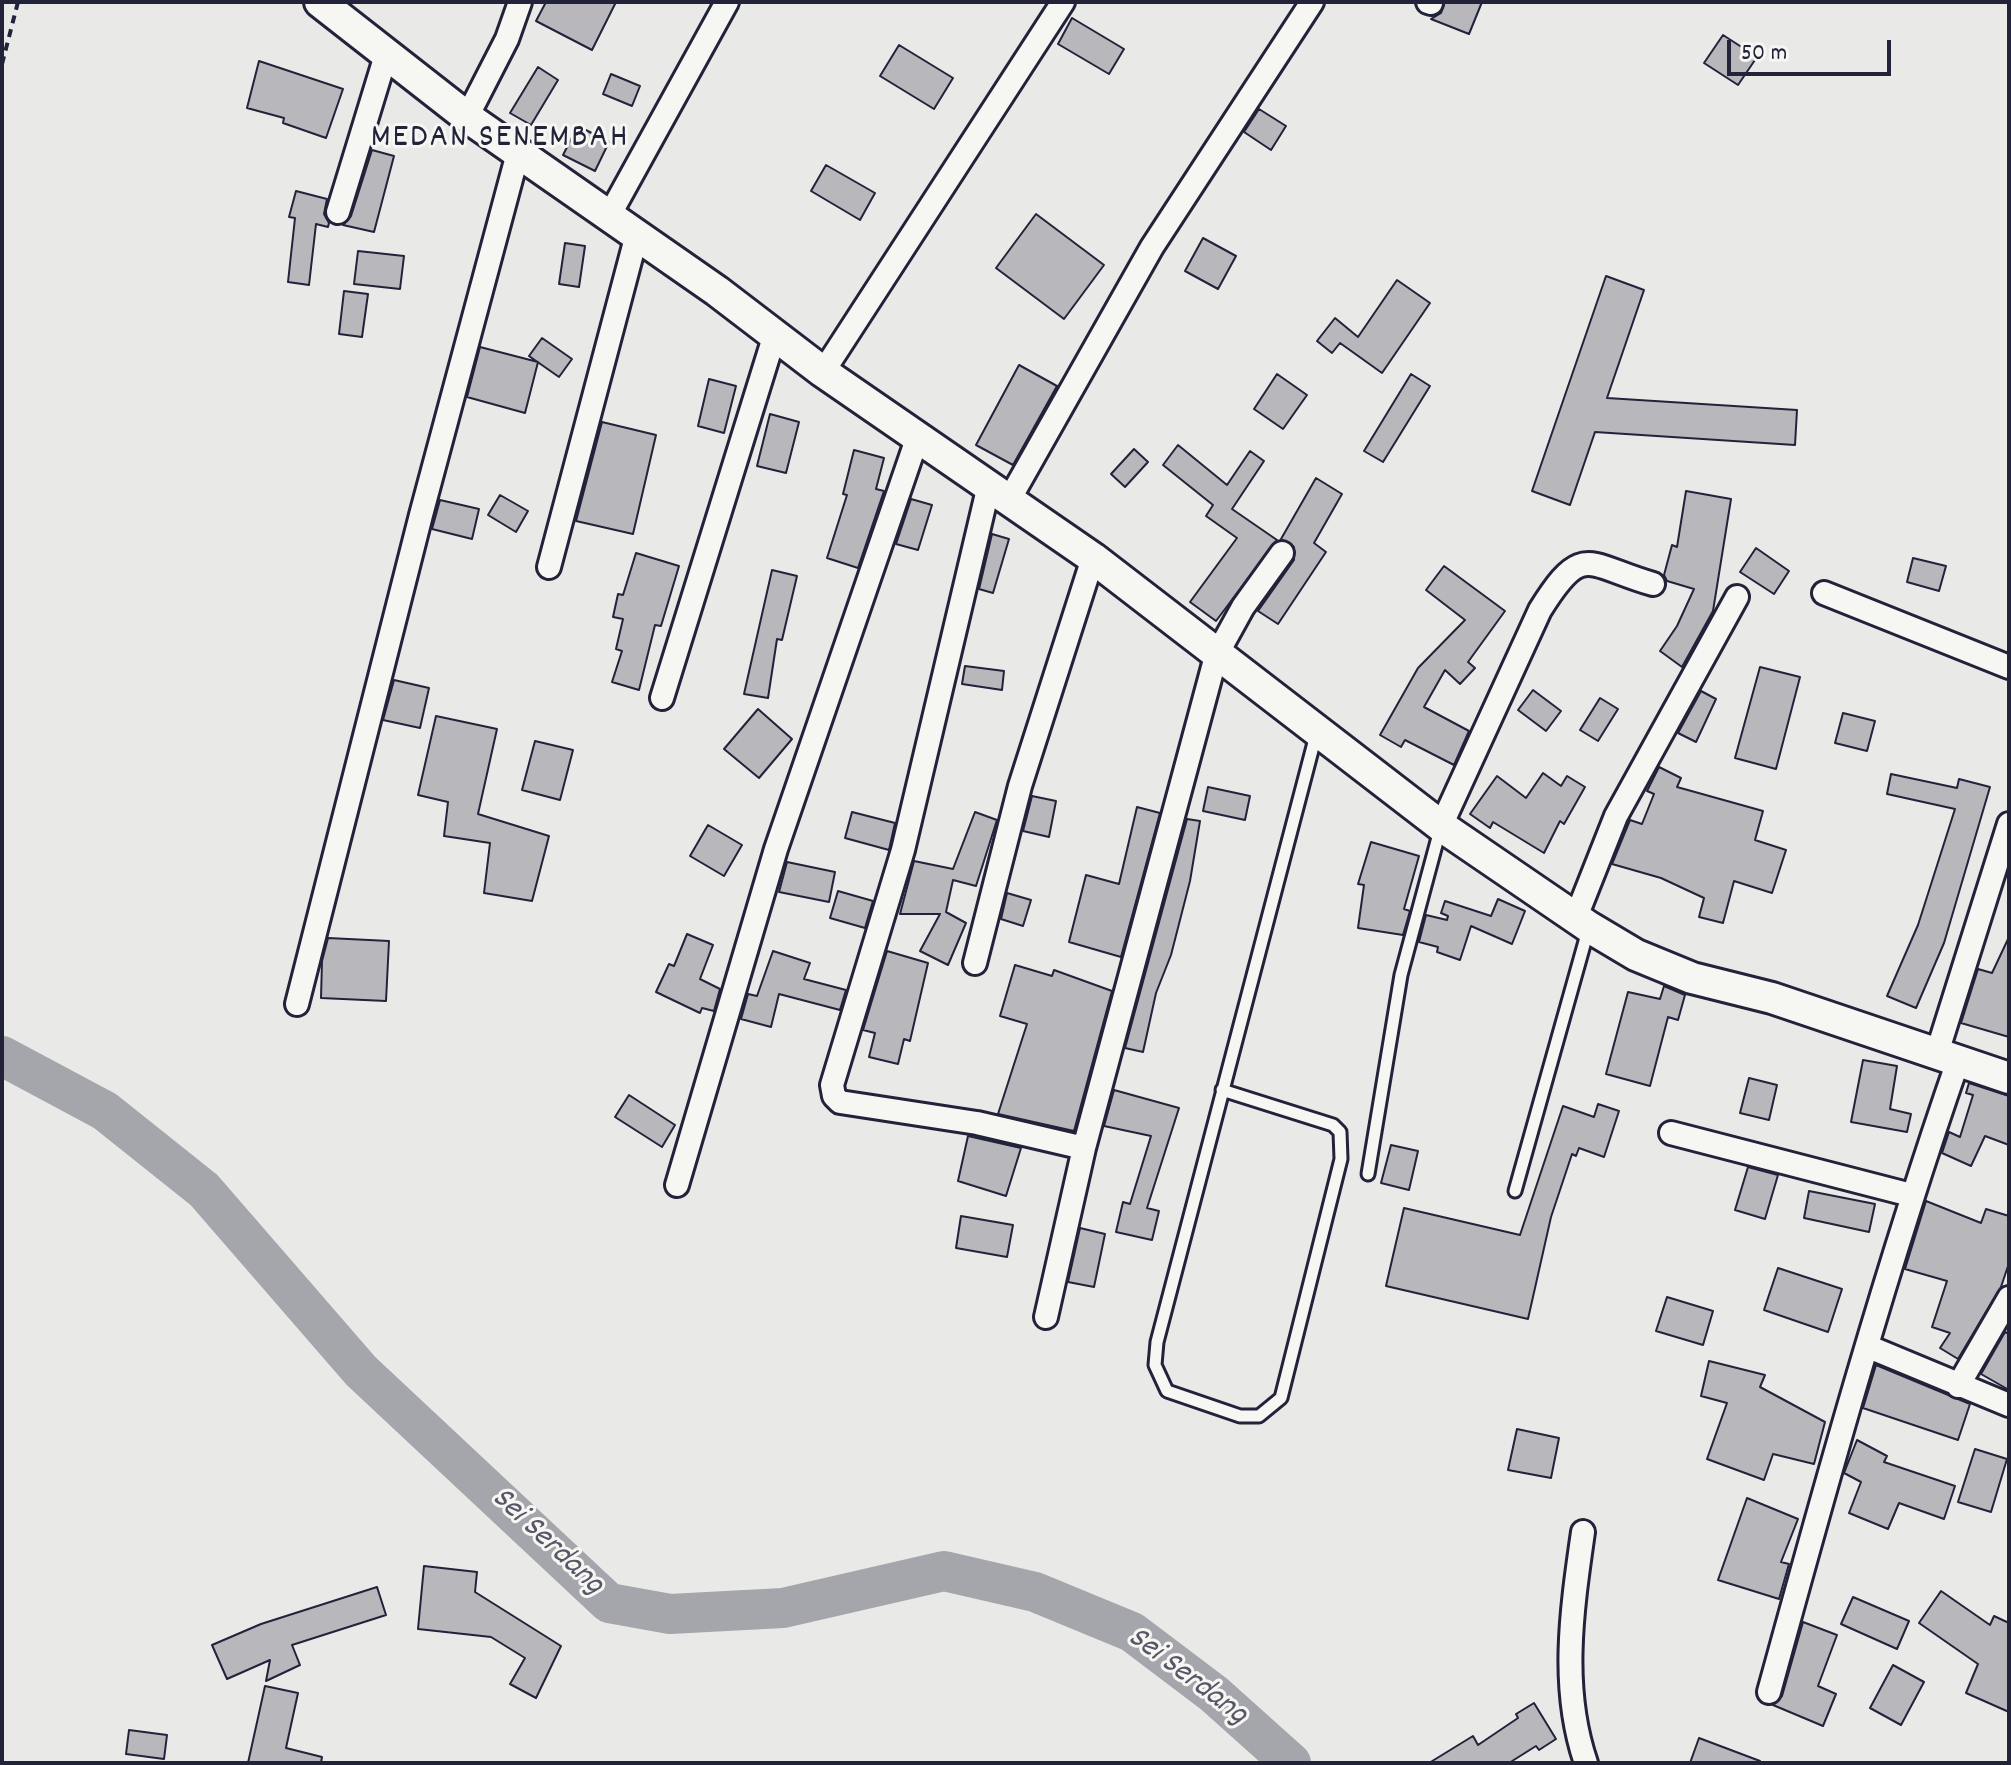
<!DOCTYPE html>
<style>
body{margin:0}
#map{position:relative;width:2011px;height:1765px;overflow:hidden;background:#e9e9e7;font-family:Dekko,sans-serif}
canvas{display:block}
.frame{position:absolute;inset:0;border:4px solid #22223b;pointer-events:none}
.scale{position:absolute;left:1727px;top:40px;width:164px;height:36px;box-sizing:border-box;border:4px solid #22223b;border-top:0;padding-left:10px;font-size:24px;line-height:28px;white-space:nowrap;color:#22223b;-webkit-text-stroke:6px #f6f6f2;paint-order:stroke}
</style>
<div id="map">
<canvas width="2011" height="1765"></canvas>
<div class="frame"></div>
<div class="scale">50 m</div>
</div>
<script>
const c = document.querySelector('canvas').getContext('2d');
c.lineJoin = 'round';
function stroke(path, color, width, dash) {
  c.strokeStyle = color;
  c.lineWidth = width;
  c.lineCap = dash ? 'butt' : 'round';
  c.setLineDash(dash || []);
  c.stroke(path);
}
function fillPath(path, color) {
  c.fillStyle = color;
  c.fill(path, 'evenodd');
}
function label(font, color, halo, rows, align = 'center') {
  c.font = font + ' Dekko,sans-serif';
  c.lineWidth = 6;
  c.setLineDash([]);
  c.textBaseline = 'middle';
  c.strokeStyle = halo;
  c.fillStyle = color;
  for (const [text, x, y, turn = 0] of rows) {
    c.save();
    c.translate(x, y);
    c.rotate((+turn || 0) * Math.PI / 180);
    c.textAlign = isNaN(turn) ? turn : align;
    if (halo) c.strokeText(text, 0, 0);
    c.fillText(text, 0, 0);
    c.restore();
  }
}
stroke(new Path2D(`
 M2,1056L105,1111L204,1190L361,1371L609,1603L670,1614L783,1608L944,1571L1035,1592L1132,1632L1214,1694L1291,1763`), '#a5a5ac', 40);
const building = new Path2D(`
 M546,2H616L592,50L536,21Z
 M1445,2H1482L1469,34L1431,19L1441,13Z
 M1072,18L1124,49L1109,74L1058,44Z
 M1723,35L1757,57L1738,85L1704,63Z
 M899,45L953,78L934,109L880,76Z
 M259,61L343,89L326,138L283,123L284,118L247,108Z
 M538,67L558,80L531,125L510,113Z
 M611,74L640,86L632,106L603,94Z
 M1259,109L1286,126L1271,150L1244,132Z
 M578,126L609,142L595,171L563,155Z
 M372,150L394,156L374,232L343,225L351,216Z
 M826,165L875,193L860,220L811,191Z
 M296,191L327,199L324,214L329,223L328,227L316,224L309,285L288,282L295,218L289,217Z
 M1036,214L1104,265L1064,319L996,268Z
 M1203,238L1236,256L1218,289L1185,271Z
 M565,243L585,246L579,287L559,284Z
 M358,251L404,256L400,289L354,284Z
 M1606,276L1644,290L1607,398L1797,410L1795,445L1595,432L1570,505L1532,491Z
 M1397,280L1430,303L1382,373L1340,343L1332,353L1317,341L1335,318L1358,337Z
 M344,291L368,294L362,337L339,334Z
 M542,338L572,359L559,377L529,356Z
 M480,347L538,362L525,413L467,397Z
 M1019,365L1057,386L1013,465L976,445Z
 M1277,374L1307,395L1283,429L1254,409Z
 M1411,374L1430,386L1383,462L1364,451Z
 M709,379L736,386L724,433L698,426Z
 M770,414L799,422L786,473L757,466Z
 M602,422L656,435L633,534L576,521Z
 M1178,445L1227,485L1250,451L1264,461L1232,509L1277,540L1216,621L1190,602L1237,538L1206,516L1213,505L1163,465Z
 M1134,449L1148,462L1125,487L1111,474Z
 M854,450L884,458L876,489L884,491L858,568L827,558L847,495L843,494Z
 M1316,478L1342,494L1314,543L1326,552L1278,624L1258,611L1294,560V547L1281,539Z
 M1686,491L1731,499L1713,611L1682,667L1660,651L1677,626L1694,589L1667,581L1664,575L1672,545L1677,547Z
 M500,495L528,511L516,532L488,515Z
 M911,499L932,505L918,550L896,544Z
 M440,500L479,509L472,539L432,529Z
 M992,534L1009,539L993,593L979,589Z
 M1756,548L1789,571L1774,594L1740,572Z
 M636,553L679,566L661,626L655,625L639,690L612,682L622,651L616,649L623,619L613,617L618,594L623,595Z
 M1913,558L1946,566L1939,591L1907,582Z
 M1444,566L1505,611L1468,662L1475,668L1460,684L1445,670L1424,707L1469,731L1454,765L1405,740L1401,747L1380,735L1418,668L1465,620L1426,590Z
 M772,570L797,576L782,640L777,639L768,698L744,694Z
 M965,666L1004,671L1002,690L962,684Z
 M1760,667L1800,677L1776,769L1735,758Z
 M394,680L429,688L420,728L383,720Z
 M1533,690L1561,711L1546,731L1518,710Z
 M1701,691L1716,699L1696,742L1678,733Z
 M1600,698L1618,709L1598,741L1580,730Z
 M758,709L792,739L759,778L724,749Z
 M1843,713L1875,721L1867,751L1835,743Z
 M436,716L497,729L478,814L549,836L532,901L484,893L490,843L444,836L448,802L418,795Z
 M535,741L573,750L560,800L522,790Z
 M1659,767L1681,778L1677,787L1763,811L1755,840L1786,850L1772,893L1734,881L1723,923L1699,917L1704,898L1661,878L1612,864L1630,820L1642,824L1654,794L1647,791Z
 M1543,773L1561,786L1567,776L1585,787L1564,824L1560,821L1544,853L1493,822L1490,828L1470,814L1497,776L1526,798Z
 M1891,774L1957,788L1959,779L1990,787L1944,943L1916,1008L1887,996L1918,925L1955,809L1887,794Z
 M1208,787L1250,796L1245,820L1203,811Z
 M1032,796L1056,801L1049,837L1023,831Z
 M1137,807L1160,813L1121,957L1069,942L1086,875L1119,884Z
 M852,812L895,823L889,850L845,838Z
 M975,812L997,820L976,886L953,880L946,912L966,923L948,965L920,951L940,914H900L914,861L953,869Z
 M1187,819L1200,821L1190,881L1171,955L1156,993L1143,1052L1125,1048Z
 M708,825L742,845L724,876L690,856Z
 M1371,842L1419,856L1404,909L1410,911L1403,935L1358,928L1364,885L1358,884Z
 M787,862L835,872L829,902L779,892Z
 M838,891L873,901L865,928L830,918Z
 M1007,893L1031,900L1023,926L1001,919Z
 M1498,899L1525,911L1512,944L1471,926L1460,960L1437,952L1438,947L1419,942L1426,915L1447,920L1448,916L1441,913L1445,901L1491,916Z
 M687,934L713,945L700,979L720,989L714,1011L702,1008L700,1013L656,992L669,964L674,966Z
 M2009,937V1037L1961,1023L1978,969L1992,973Z
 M328,938L389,941L386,1001L321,998L322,961Z
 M773,951L810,963L804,979L846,990L840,1010L779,994L771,1027L741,1019L748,994L757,996Z
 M887,951L928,963L910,1041L904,1039L898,1064L869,1057L875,1033L863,1030Z
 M1015,965L1052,976L1054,970L1112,991L1074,1131L998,1114L1027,1024L1000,1016Z
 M1664,986L1685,995L1678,1020L1668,1017L1650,1086L1606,1074L1628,992L1660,999Z
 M1863,1060L1897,1066L1890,1109L1911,1114L1907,1132L1851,1122Z
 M1749,1078L1777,1085L1769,1120L1740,1113Z
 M1969,1083L2009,1096V1145L1985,1136L1971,1166L1942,1153L1949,1132L1960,1137L1973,1095L1966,1093Z
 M1114,1090L1179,1108L1147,1208L1159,1211L1152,1240L1116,1232L1123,1202L1130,1204L1151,1136L1104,1126Z
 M629,1095L675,1125L662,1147L615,1117Z
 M1598,1104L1619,1111L1604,1157L1579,1148L1576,1156L1572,1154L1551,1217L1528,1319L1386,1286L1404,1208L1520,1235L1563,1106L1594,1117Z
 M968,1136L1021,1148L1006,1196L958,1181Z
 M1391,1145L1418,1151L1409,1190L1381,1183Z
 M1748,1167L1778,1175L1765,1219L1735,1210Z
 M1809,1191L1875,1204L1869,1232L1804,1218Z
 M1926,1201L1981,1223L1986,1209L2009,1216V1263L2001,1287L1958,1359L1940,1348L1950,1333L1932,1327L1947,1281L1905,1269Z
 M961,1216L1013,1225L1007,1257L956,1248Z
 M1080,1228L1105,1234L1094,1287L1068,1282Z
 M1778,1268L1842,1289L1828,1332L1764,1310Z
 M1667,1297L1713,1311L1703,1345L1656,1331Z
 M2005,1332L2009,1334V1390L1981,1374Z
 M1709,1361L1765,1375L1760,1387L1825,1422L1814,1464L1773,1454L1764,1480L1707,1459L1727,1403L1701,1396Z
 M1876,1365L1970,1404L1958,1440L1863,1408Z
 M1517,1429L1559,1438L1551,1478L1508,1470Z
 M1857,1440L1887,1456L1884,1462L1955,1486L1944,1519L1899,1503L1888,1529L1849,1513L1861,1482L1844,1473Z
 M1975,1449L2007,1459L1991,1512L1958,1502Z
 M1747,1498L1798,1519L1781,1562L1789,1564L1779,1599L1718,1580Z
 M424,1566L477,1572L475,1592L561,1646L536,1698L510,1684L525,1658L491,1637L418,1629Z
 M377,1587L386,1615L292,1645L300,1665L266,1681L270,1660L227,1679L212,1645L261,1624Z
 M1941,1591L1990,1625L1994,1616L2009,1623V1712L1966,1693L1978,1664L1919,1623Z
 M1853,1597L1909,1621L1897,1649L1841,1624Z
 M1803,1622L1837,1635L1818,1686L1836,1694L1823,1726L1773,1705L1782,1696Z
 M1893,1665L1924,1682L1901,1725L1870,1708Z
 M265,1686L298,1693L286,1748L322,1757L321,1763H248Z
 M1534,1703L1556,1739L1539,1750L1536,1746L1509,1763H1429L1473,1736L1478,1745L1518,1718L1516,1714Z
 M129,1730L167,1735L164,1759L126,1754Z
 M1699,1738L1760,1761L1759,1763H1690Z`);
fillPath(building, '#b8b8bc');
stroke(building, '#22223b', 2);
const lane = new Path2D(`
 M1222,1090L1333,1125L1340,1132L1341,1159L1281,1398L1259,1416H1240L1167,1391L1155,1365L1157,1342L1316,735
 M1368,1174L1401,975L1440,830
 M1515,1191L1589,927`);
const street = new Path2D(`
 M1428,2L1431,3
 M467,117L507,39L520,2
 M338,212L386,55
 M609,216L727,2
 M823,372L1063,2
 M989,485L903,850L832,1085L834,1096L840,1102L977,1123L1084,1148
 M1009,500L1152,247L1312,2
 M549,567L636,238
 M1824,593L2009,667
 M662,698L775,334
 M1441,826L1540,610C1583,541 1587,565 1653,584
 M1576,917L1616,816L1737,597
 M975,963L1020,786L1093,558
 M297,1004L421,515L518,153
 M1937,1053L2009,824
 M1671,1133L1911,1195
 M677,1185L776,849L918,436
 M1046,1317L1084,1148L1216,656L1243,607L1282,553
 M1869,1347L2009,1405
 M1958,1386L2009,1298
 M1583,1532C1572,1609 1560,1688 1586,1763
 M1769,1692C1827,1480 1886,1268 1958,1061`);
const secondary = new Path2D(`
 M320,2L467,117L717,291L823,372L1093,558L1441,826L1589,927L1636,955L1692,978L1772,998L2009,1078`);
stroke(lane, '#22223b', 17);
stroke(street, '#22223b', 28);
stroke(secondary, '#22223b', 36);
stroke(new Path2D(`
 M2,64L18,2`), '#22223b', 4, [8, 6]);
stroke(lane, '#f6f6f2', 11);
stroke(street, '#f6f6f2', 22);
stroke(secondary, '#f6f6f2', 30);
label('italic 32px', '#565668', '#f6f6f2', [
 ["Sei Serdang",546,1543,43],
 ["Sei Serdang",1186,1678,37]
]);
c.letterSpacing = '2px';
label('34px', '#22223b', '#f6f6f2', [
 ["MEDAN SENEMBAH",500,140]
]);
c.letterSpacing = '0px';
</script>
